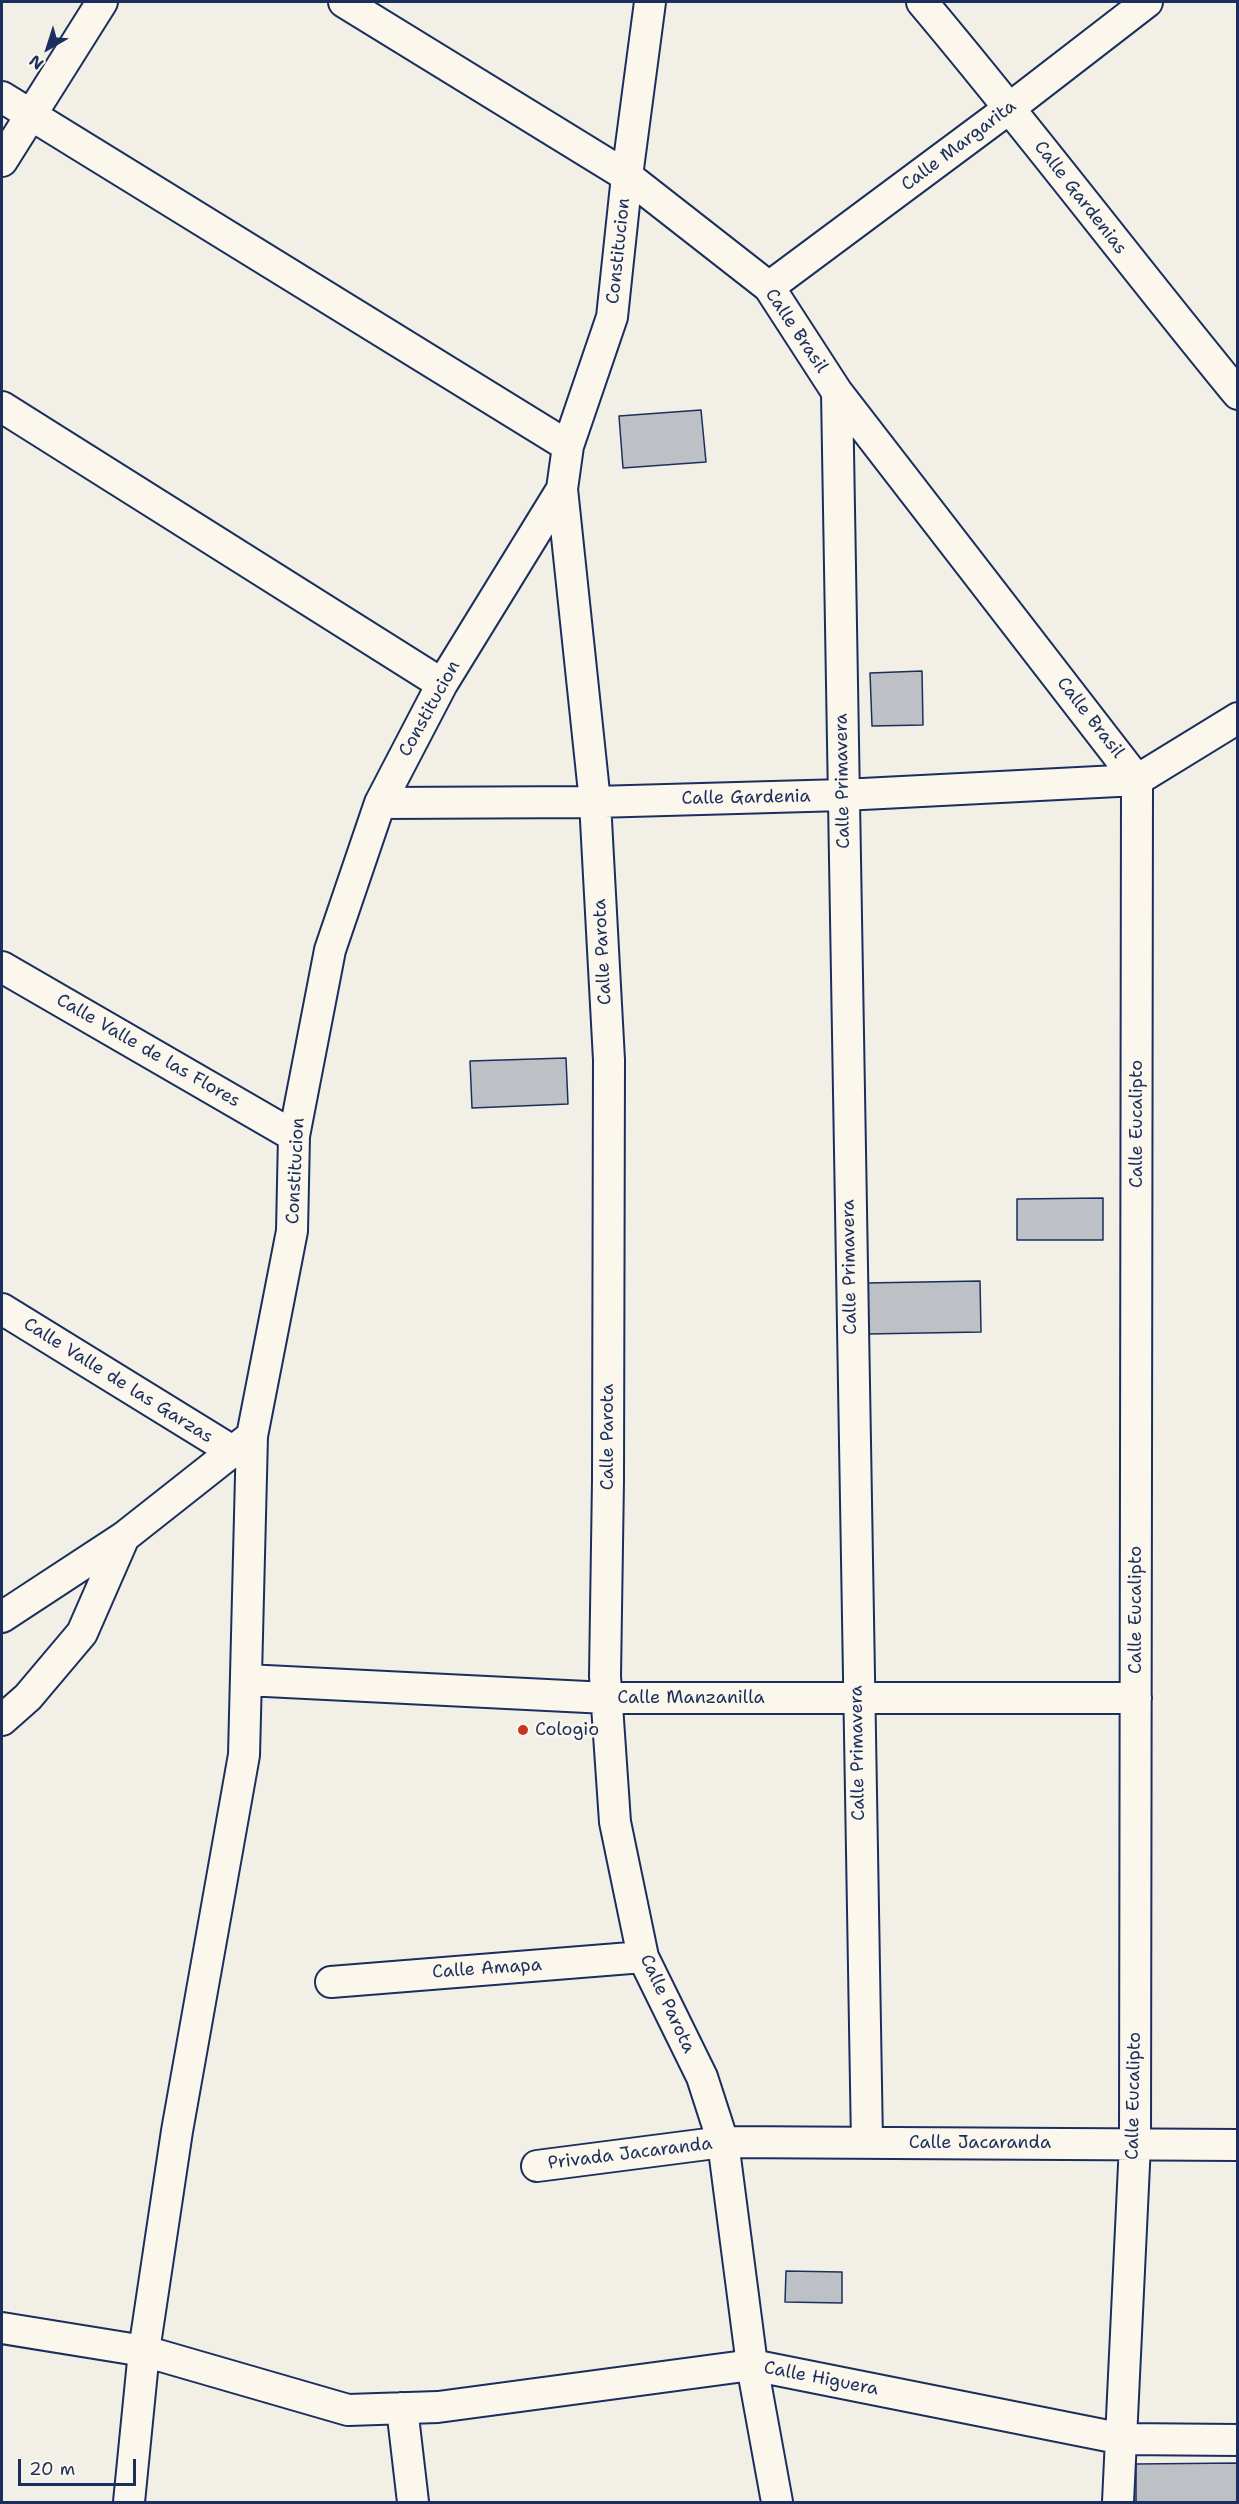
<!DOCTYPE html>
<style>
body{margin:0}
#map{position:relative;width:1239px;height:2504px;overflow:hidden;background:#f2efe6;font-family:"Shantell Sans",sans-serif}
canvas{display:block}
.frame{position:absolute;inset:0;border:3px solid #1b2f5e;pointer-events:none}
.north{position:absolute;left:18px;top:18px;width:60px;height:60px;-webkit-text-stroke:4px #fbf7ec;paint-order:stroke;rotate:219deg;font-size:16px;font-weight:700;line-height:24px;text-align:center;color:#1b2f5e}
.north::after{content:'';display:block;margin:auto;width:21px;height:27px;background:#1b2f5e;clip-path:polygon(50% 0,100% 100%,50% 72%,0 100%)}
.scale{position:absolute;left:18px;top:2459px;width:118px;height:27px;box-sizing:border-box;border:3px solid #1b2f5e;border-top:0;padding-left:8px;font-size:18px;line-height:21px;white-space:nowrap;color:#1b2f5e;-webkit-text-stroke:4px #fbf7ec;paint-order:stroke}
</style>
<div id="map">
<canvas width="1239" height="2504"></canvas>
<div class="frame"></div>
<div class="north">N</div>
<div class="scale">20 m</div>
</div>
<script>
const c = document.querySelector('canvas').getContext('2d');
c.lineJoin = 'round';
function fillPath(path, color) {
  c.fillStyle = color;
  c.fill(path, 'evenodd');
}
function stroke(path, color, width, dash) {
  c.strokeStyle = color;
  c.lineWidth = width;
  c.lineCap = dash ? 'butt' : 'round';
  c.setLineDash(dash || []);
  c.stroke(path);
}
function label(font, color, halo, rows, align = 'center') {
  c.font = font + ' "Shantell Sans",sans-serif';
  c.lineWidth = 5;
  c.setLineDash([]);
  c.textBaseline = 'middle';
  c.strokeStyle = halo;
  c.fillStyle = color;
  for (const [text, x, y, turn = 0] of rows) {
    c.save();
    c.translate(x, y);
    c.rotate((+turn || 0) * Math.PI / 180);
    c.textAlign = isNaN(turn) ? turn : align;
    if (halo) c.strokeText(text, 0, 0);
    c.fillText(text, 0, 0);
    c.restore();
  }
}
const building = new Path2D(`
 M701,410L706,462L623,468L619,416Z
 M922,671L923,725L872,726L870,673Z
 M566,1058L568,1104L472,1108L470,1061Z
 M1103,1198V1240H1017V1199Z
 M980,1281L981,1332L867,1334L865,1283Z
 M786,2271L842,2272V2303L785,2302Z
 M1238,2463V2502H1136V2464Z`);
fillPath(building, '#bdc0c4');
stroke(building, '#1b2f5e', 1.5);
const minor = new Path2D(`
 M344,2L627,176L769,287L837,392L1137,780L1135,2144L1118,2502
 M922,2C1030,130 1131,264 1238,394
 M2,97L568,446
 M2,161L102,2
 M769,287L1011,107L1147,2
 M837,392L867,2142
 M2,407L442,684
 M562,489L595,802L609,1060L608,1480L605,1676L615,1822L643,1957L702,2077L723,2142L752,2365L777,2502
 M380,803L595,802L843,795L1137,780L1238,718
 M2,967L294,1136
 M2,1309L234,1452
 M2,1617L124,1537L252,1436
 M246,1680L607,1698H1136
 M2,1720L28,1697L82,1633L124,1537
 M331,1982L643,1957
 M537,2166L723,2142L1238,2145
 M2,2328L144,2351L348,2410L438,2407L752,2365L1123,2439L1238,2440
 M402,2408L413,2502
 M129,2502L144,2351L177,2131L244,1755L252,1436L292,1231L294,1136L330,950L380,803L442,684L562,489L568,446L612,317L627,176L650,2`);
stroke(minor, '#1b2f5e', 34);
stroke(minor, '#fbf7ec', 30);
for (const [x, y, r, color] of [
 [523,1730,6,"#c8321e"]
]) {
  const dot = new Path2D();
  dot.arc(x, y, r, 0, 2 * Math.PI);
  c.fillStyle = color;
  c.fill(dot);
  stroke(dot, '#fbf7ec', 2);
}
label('18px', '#1b2f5e', '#fbf7ec', [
 ["Calle Margarita",959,146,-37],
 ["Calle Gardenias",1080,198,52],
 ["Constitucion",619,251,-84],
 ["Calle Brasil",796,331,56],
 ["Constitucion",430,709,-61],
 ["Calle Brasil",1090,718,52],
 ["Calle Primavera",843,781,-91],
 ["Calle Gardenia",746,798,-1],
 ["Calle Parota",603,952,-93],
 ["Calle Valle de las Flores",148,1051,30],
 ["Calle Eucalipto",1137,1124,-90],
 ["Constitucion",296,1171,-87],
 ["Calle Primavera",850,1267,-91],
 ["Calle Valle de las Garzas",118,1381,32],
 ["Calle Parota",608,1437,-90],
 ["Calle Eucalipto",1136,1610,-90],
 ["Calle Manzanilla",691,1698],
 ["Calle Primavera",858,1753,-91],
 ["Calle Amapa",487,1969,-4],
 ["Calle Parota",667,2004,65],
 ["Calle Eucalipto",1134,2096,-89],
 ["Calle Jacaranda",980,2143],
 ["Privada Jacaranda",630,2154,-7],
 ["Calle Higuera",821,2379,11]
]);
label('18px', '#1b2f5e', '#fbf7ec', [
 ["Cologio",535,1730]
], 'left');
</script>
